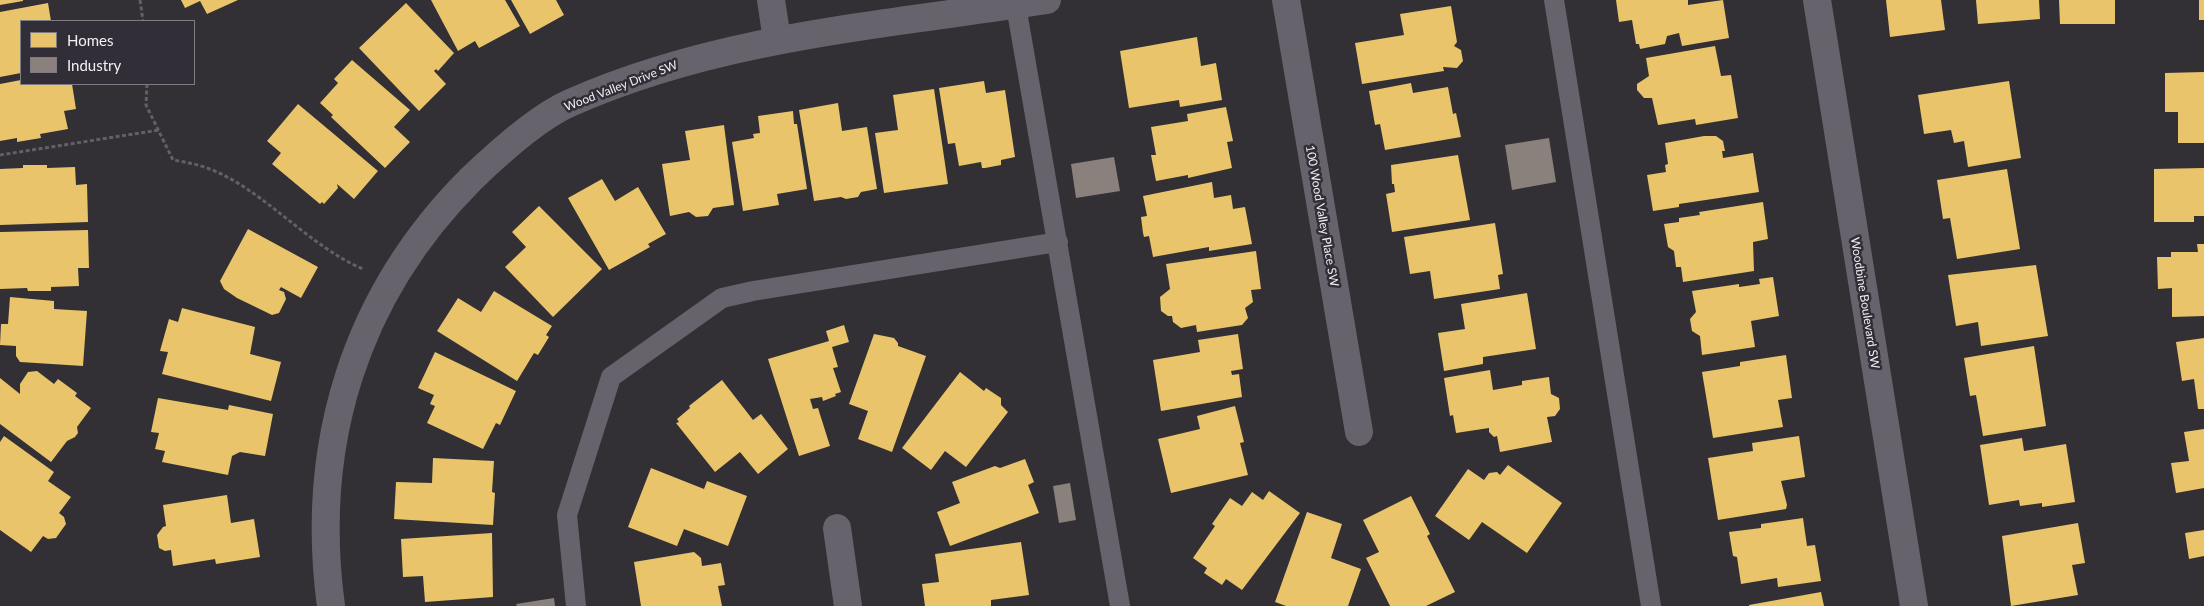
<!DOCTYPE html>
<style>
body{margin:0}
#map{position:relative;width:2204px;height:606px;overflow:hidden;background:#323035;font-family:Lato,sans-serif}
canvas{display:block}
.legend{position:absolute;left:20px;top:20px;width:175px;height:65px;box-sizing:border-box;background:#312e37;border:1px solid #7e7c83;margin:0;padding:6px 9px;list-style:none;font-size:15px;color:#f2f0f6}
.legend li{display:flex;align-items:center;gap:10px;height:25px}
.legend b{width:25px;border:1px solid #7e7c83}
</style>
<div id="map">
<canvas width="2204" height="606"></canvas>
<ul class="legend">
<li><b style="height:14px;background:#e9c46a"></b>Homes</li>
<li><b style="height:14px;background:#8a817c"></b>Industry</li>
</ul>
</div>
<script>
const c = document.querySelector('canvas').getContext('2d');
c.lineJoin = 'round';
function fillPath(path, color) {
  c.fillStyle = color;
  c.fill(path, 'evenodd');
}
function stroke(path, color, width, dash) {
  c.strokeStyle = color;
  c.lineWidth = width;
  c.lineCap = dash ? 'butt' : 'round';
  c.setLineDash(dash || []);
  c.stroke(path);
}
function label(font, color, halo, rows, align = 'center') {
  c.font = font + ' Lato,sans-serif';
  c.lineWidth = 5;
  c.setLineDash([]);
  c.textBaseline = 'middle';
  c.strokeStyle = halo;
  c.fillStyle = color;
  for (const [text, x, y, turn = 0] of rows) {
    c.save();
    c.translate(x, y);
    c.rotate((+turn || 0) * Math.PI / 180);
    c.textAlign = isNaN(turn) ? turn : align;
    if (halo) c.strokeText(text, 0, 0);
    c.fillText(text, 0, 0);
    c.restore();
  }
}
fillPath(new Path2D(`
 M0,0H23V1L0,5Z
 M181,0H238L207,14L200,1L185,8Z
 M431,0H505L520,26L479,48L475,41L458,51Z
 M511,0H556L564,15L530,34Z
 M1616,0H1688V5L1723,0L1729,38L1682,46L1679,33L1667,36L1665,44L1640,49L1639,44H1636L1632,20L1619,22Z
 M1886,0H1941L1945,30L1890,37Z
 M1976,0H2039L2040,19L1978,24Z
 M2059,0H2115V24H2060Z
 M2199,0H2204V20H2199Z
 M48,3L51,21H21V73L0,77V12Z
 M406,3L454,53L438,71L436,69L434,71L446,84L419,111L359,48Z
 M1451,6L1457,42L1454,46L1461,50L1463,61L1457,68L1443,67L1444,71L1362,84L1355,43L1404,35L1400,14Z
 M1197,37L1201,66L1216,63L1222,100L1180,107L1179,100L1129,108L1120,51Z
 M1715,46L1721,76L1731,75L1738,118L1696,125L1695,119L1658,125L1652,98H1644L1637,90V84L1649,76L1646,58Z
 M352,60L410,110L394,127L410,142L385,168L331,117L333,115L320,103L338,83L334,79Z
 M2204,72V143H2178V112H2165V73Z
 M21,80V84H72L76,109L64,111L68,129L40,134L41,138L17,142V138L0,141V84Z
 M984,81L986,93L1005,90L1015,157L1001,160V165L985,168H982L981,162L959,166L955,143L948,144L939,88Z
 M2009,81L2021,158L1968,167L1964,141L1954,143L1951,130L1924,134L1918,95Z
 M1411,83L1413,93L1448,87L1453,114L1456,113L1461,137L1385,150L1380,124L1375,125L1369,91Z
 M934,89L948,184L884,193L875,133L898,130L893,95Z
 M838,103L842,131L867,127L877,189L861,192L858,197L846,199L841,197L814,201L799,110Z
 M298,104L378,171L354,199L337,184L338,188L324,204L322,202L320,204L272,164L281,153L267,141Z
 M1226,107L1233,141L1227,142L1232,168L1188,178V175L1156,181L1151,155H1156L1151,127L1188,121L1187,114Z
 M793,111L794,124H797L807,189L777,194L779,205L743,211L732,142L754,138L753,134L760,133L758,116Z
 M724,125L734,205L713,208L708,216L696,217L689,212L670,216L662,164L690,160L685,131Z
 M1704,136H1716L1723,141L1725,151H1722L1723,158L1753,153L1759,192L1679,204V207L1653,211L1647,175L1666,172L1665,165L1668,164L1665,143Z
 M1458,155L1470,220L1392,232L1386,194L1395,192L1394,184H1392L1391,165Z
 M23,165H47V168L75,167L76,185L87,184L88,222L0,225V169L23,168Z
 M2204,168V216H2194V222H2154V169Z
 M2007,169L2020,249L1957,259L1950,218L1943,219L1937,180Z
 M602,179L615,201L638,187L666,234L648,244L650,247L609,270L568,198Z
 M1212,182L1214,198L1231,195L1233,209L1245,207L1252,244L1209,251V247L1153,257L1149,236L1144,237L1143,233L1141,217L1147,216L1143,196Z
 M1763,202L1768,239L1753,242L1754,271L1683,282L1681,267H1676L1674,251L1668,247L1664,224L1679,222V218L1700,215L1699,212Z
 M539,206L602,269L553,317L505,267L526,247L512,232Z
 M1495,223L1503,274L1498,275L1500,289L1434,299L1430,271L1410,274L1404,237Z
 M248,229L318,267L301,298L281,287L279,290L284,292L286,299L279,313L272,315L237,298L224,289L220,281Z
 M88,230L89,268H78L79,286L51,287V291H28L27,288L0,289V232Z
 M2197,244H2204V316L2172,317V288L2158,289L2157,257H2171V252H2198Z
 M1256,251L1261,289L1251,290L1253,302L1245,308L1248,318L1242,325L1197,332L1196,325L1181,328L1173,322L1172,316H1168L1161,311L1160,297L1170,289L1166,264Z
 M2036,265L2048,336L1981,346L1978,322L1956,326L1948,275Z
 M1773,277L1779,316L1751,321L1755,347L1702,355L1700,336L1692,331L1690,319L1696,312L1692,291L1739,284V287L1760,284L1759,279Z
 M494,291L552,326L546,335L549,337L538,355L534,353L517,381L437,331L458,298L481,312Z
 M1527,293L1536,349L1483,357V364L1444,371L1438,333L1465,329L1461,304Z
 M10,297L54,301V309L87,311L83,366L20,362L16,356V346L0,345L1,324H8Z
 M182,308L255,327L250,354L281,362L271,401L162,374L168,352L160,351L169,319L178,322Z
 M844,325L849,342L832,347L838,367L833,368L841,392L835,394L836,396L823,401L822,397L810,399L813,409L818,408L830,446L799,456L768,359L829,341L826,331Z
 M874,334L894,338L898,343V346L926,356L892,452L858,439L868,411L849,404Z
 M1238,334L1243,369L1231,371L1232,375L1239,374L1242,397L1161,411L1153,360L1200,352L1198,340Z
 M2204,338V409H2198L2194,379L2182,381L2176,342Z
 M2034,346L2046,426L1983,436L1976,395L1970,396L1964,358Z
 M435,352L516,391L500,425L496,423L483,449L427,423L435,406L430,404L434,395L418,388Z
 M1786,355L1792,398L1778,400L1783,427L1713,438L1702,372L1740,366V362Z
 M1490,370L1493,390L1522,385V381L1549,377L1551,394L1559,398L1560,409L1555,416L1547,417L1552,442L1500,452L1497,436L1494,437L1489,432V428L1456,433L1453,415L1450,416L1444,378Z
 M37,371L54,384L58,379L77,393L75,396L91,408L77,427L78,433L75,437L67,441L51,462L0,424V378L20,394V384L28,372Z
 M960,372L984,391L986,388L1001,398V405L1008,412L966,467L945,451L931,470L902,448Z
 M722,380L753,420L761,414L788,449L758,474L740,452L715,472L676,423L679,422L677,419L690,408L689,406Z
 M158,398L228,410L229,405L273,414L265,456L240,452L232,456L228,475L162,462L165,451L155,449L159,433L151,432Z
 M1235,406L1244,442L1240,443L1248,475L1171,493L1158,439L1200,429L1197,416Z
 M2204,429V488L2176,493L2171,463L2189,461L2184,432Z
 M4,436L54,472L48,481L71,497L59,513L64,517L66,524L56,538L48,539L43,536L31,552L0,530V442Z
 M1799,436L1805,477L1781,481L1787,505L1786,509L1718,520L1708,458L1753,451L1752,443Z
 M2022,438L2024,451L2066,444L2075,502L2042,507V503L2020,506L2019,500L1989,505L1980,445Z
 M433,458L494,461L492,492L495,493L493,525L394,519L396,482L432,483Z
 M1025,459L1034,482L1028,485L1039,513L950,546L937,512L960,503L952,482L995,466L1000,468Z
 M1508,465L1562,503L1527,553L1482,522L1469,540L1435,516L1468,469L1484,480L1489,473L1497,472L1500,475Z
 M651,468L704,489L707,481L747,496L728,546L684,529L677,546L628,527Z
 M1269,491L1300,513L1242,590L1226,579L1222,585L1204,573L1207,568L1193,558L1215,526L1212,524L1230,498L1242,506L1252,492L1263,500Z
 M227,495L231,523L254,519L260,557L216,564L215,559L173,566L171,550L165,551L159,548L157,535L163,527L166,526L163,505Z
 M1411,496L1430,534L1427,536L1455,592L1426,606H1390L1366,558L1379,552L1363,520Z
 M1307,512L1342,524L1331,558L1361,569L1348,606H1286L1275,602Z
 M1803,518L1807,546L1815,545L1821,581L1778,587L1777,578L1741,584L1737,557L1733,556L1729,532L1761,528V524Z
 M2078,523L2085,563L2072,565L2078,595L2011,606L2002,536Z
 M2204,530V556L2189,559L2185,533Z
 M492,533L493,597L425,602L423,576L403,577L401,539Z
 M1021,542L1029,595L991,600V606H925L922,584L939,582L935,554Z
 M694,552L701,558L702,566L721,563L725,585L718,586L722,606H641L634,562Z
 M1821,592L1824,606H1749V605Z`), '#e9c46a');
fillPath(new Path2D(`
 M1549,138L1556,182L1512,190L1505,145Z
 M1114,157L1120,191L1076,198L1071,164Z
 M1070,483L1076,520L1059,523L1053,486Z
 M554,598L555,606H517L516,604Z`), '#8a817c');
stroke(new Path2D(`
 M140,0L143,21
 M147,84L146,105L173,160C185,162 196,164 207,168C261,187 308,246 363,269
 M0,155L159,130`), '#626065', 3, [4, 2.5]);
stroke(new Path2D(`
 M1015,0L1120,606
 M1554,0L1651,606
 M576,606L567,515L611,377L722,298L753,291L1058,242`), '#66636c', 20);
stroke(new Path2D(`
 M771,0L777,40
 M1286,0L1359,432
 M837,528L848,606
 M331,606C309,444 355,295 471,179C497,154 538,117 570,103C721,36 887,25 1047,0`), '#66636c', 28);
stroke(new Path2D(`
 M1817,0L1914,606`), '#66636c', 28);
label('12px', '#f2f0f6', '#312e37', [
 ["Wood Valley Drive SW",621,86,-21],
 ["100 Wood Valley Place SW",1322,216,80],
 ["Woodbine Boulevard SW",1865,303,81]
]);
</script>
